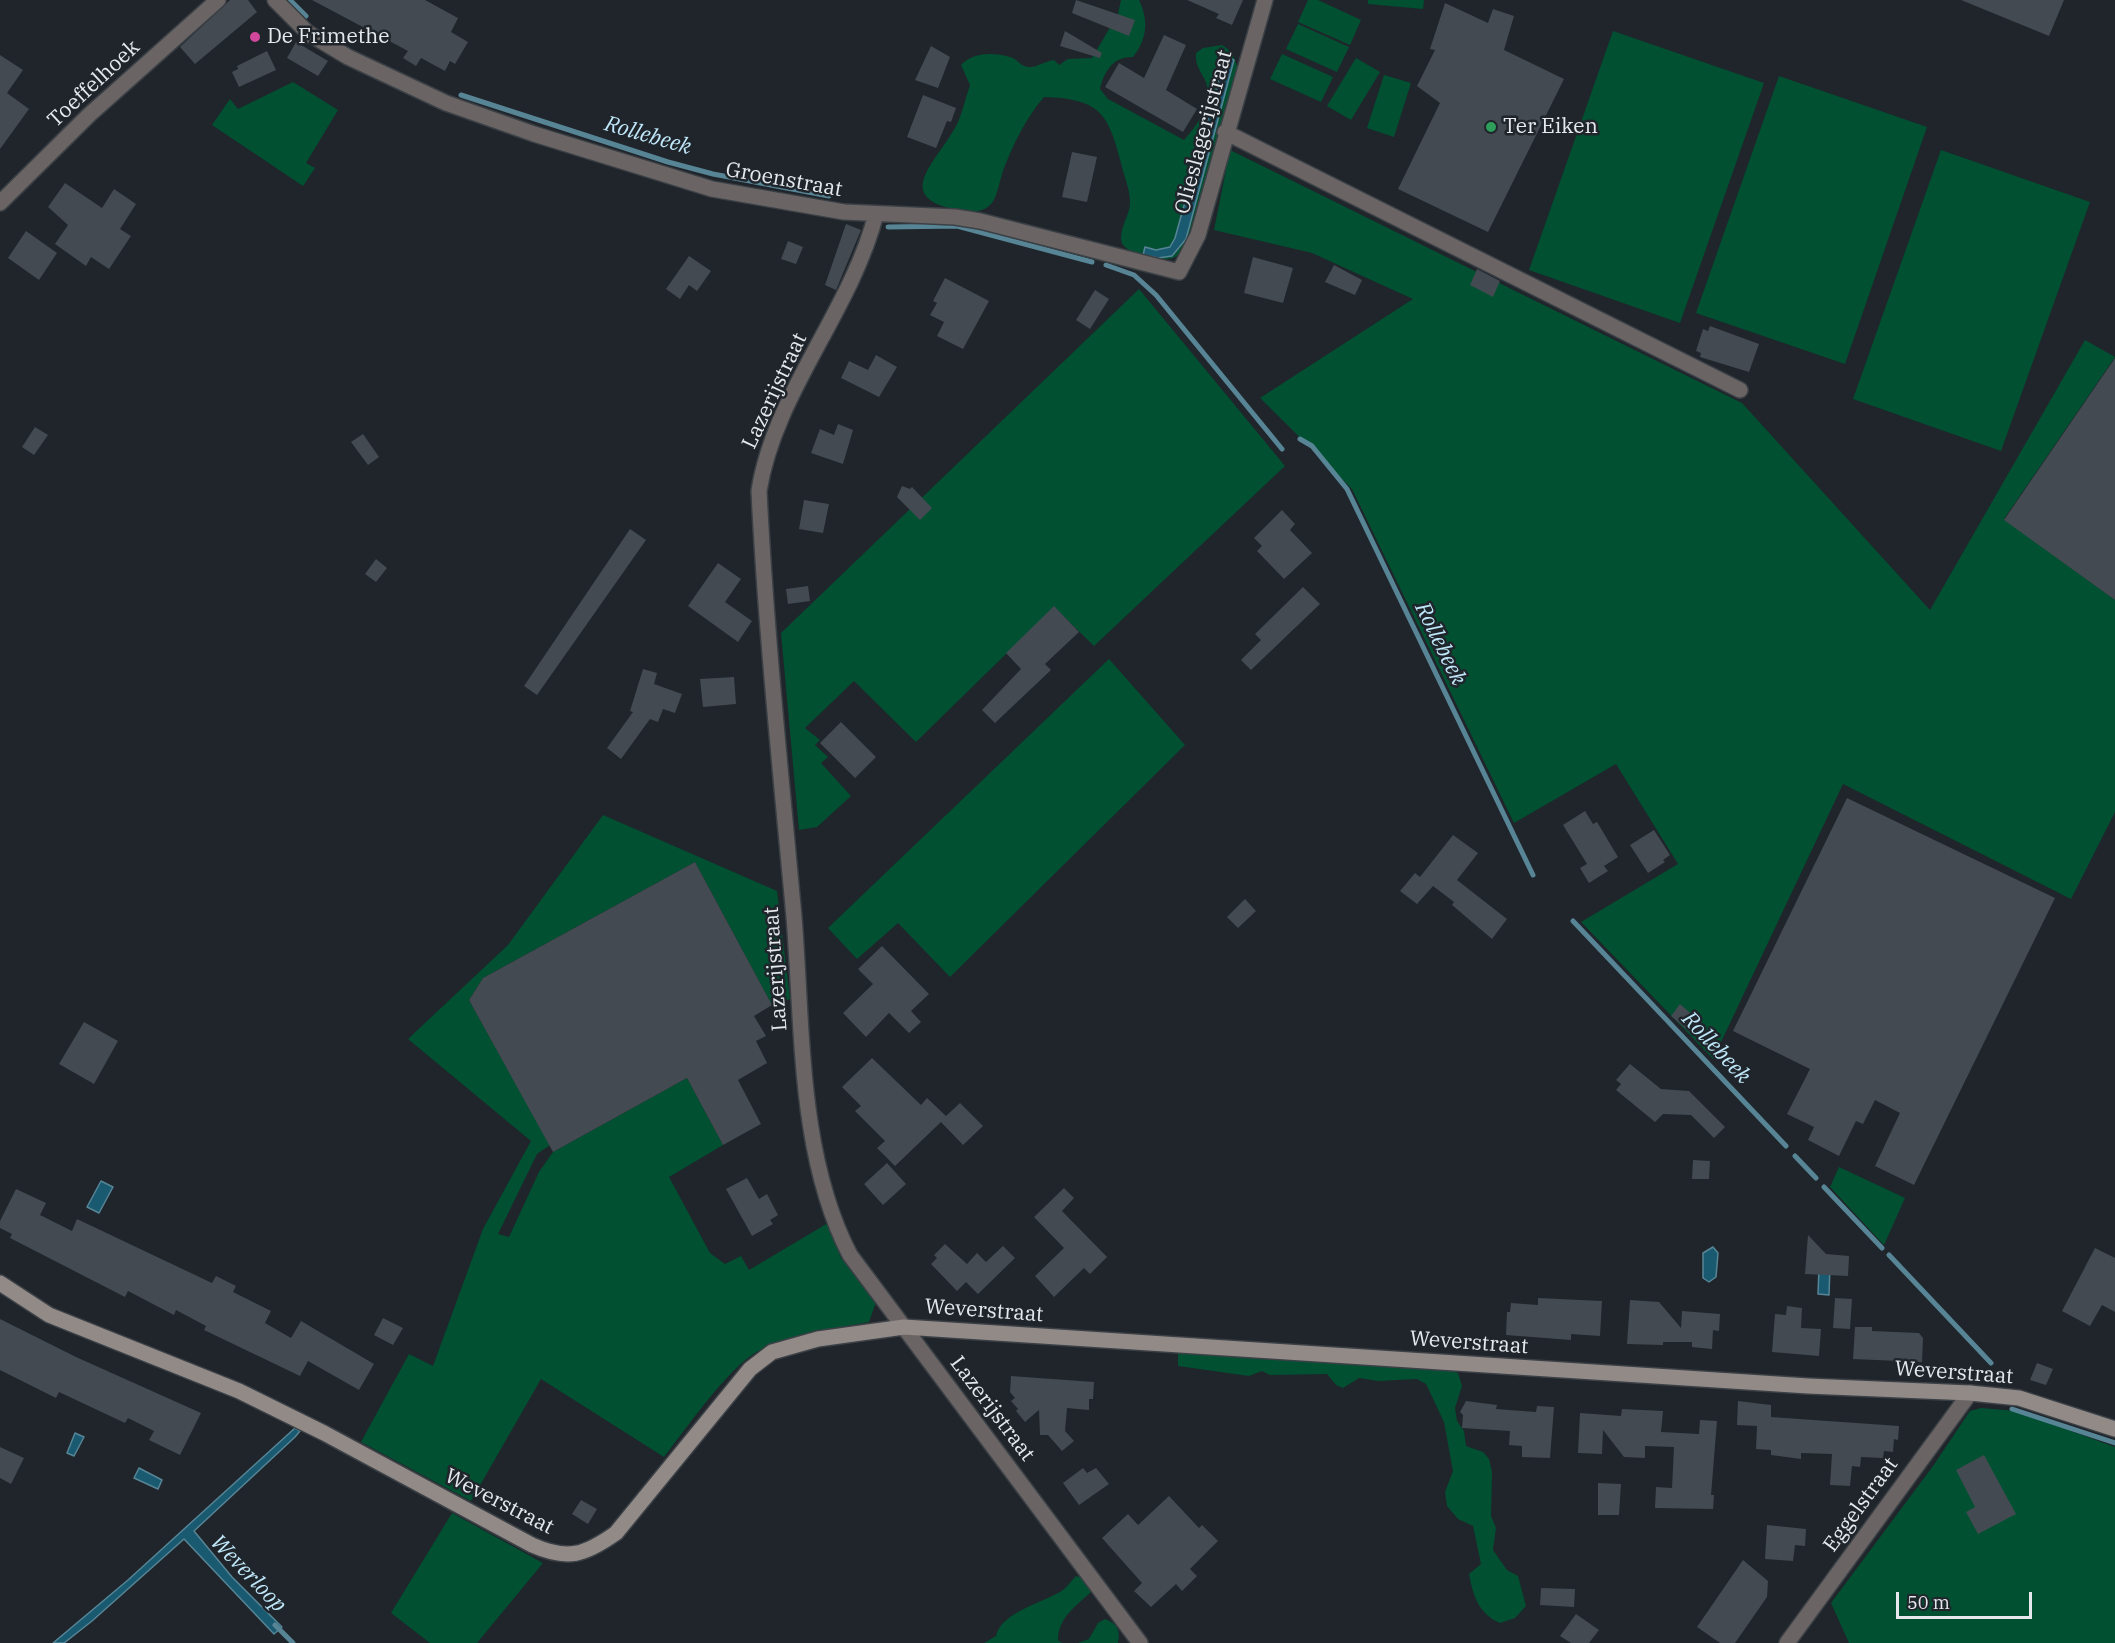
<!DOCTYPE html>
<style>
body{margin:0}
#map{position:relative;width:2115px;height:1643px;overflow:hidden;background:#1f252b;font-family:"IBM Plex Serif",serif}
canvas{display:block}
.scale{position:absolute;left:1896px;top:1592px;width:136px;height:27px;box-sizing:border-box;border:3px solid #e5e9ed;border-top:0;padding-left:8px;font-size:18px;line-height:21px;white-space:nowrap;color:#e5e9ed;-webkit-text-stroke:4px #1f252b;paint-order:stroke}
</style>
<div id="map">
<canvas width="2115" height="1643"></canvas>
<div class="scale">50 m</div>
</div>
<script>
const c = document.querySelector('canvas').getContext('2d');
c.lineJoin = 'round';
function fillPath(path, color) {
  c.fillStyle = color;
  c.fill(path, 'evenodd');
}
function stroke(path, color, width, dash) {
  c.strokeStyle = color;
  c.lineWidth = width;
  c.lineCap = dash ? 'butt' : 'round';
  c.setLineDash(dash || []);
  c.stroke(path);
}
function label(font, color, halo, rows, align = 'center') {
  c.font = font + ' "IBM Plex Serif",serif';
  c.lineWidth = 5;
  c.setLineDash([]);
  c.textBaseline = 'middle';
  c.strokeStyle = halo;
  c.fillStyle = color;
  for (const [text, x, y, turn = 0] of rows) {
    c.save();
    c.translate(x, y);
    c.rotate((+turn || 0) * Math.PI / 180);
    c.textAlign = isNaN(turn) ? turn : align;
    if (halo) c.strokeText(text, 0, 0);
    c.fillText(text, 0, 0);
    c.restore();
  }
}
fillPath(new Path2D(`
 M1121,0H1139C1149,21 1147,39 1133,57C1113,56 1104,72 1100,89L1108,99L1184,140C1198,124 1215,102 1205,80C1200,70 1195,65 1196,53L1203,48L1222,45L1232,52L1238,69L1190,243C1185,248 1179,256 1173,258C1163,262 1126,254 1122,243C1118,230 1130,215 1130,203C1130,188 1124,177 1121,163C1108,112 1099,99 1044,97C1026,118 1014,143 1004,168C1000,178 998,195 992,203C984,212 975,212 963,211C891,199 933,166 955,128C962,116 965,99 970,85L961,65C973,52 993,52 1010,57C1018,59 1021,68 1031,67C1039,66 1046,61 1054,60L1059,65L1068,59L1092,58L1118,14Z
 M1308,0H1318L1361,20L1350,45L1298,22Z
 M1368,0H1424L1423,9L1368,4Z
 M1298,24L1349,47L1337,72L1286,49Z
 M1613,31L1764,83L1680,323L1529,270Z
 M1282,54L1333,77L1321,102L1270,79Z
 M1356,58L1380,72L1351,120L1327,106Z
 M1384,75L1411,83L1394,137L1367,128Z
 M1779,76L1927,127L1845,364L1696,313Z
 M293,82L338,110L306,163L315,168L303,186L212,125L230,99L238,109Z
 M1230,150L1742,403L1930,610L2085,340L2115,357L2004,519L2115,600V812L2071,899L1843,784L1713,1059L1581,922L1678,864L1616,764L1514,823L1352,489L1260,398L1413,299L1312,253L1214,230Z
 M1941,150L2090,202L2001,451L1853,399Z
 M1139,289L1285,466L1094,646L1054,607L916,742L854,681L805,728L820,740L815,745L828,757L821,763L851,796L817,827L799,830L781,633Z
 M1109,659L1185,745L950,977L898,923L857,959L828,928Z
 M603,815L777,891L790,999L772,1005L695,862L483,978L469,1000L550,1145L537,1154L498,1234L509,1237L539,1172L553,1152L687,1078L723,1145L669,1177L710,1253L725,1264L741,1256L749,1270L828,1223L841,1258L876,1302L869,1322C834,1329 794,1333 762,1349C731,1363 687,1428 664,1457L541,1379L471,1501L361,1442L409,1354L433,1366L483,1229L531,1141L408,1039L508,945Z
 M1839,1167L1905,1198L1884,1245L1830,1187Z
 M1178,1351L1446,1369L1458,1373L1462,1386L1455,1408L1457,1421L1464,1431L1466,1446L1483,1452L1489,1459L1492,1472L1491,1516L1496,1528L1493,1550L1507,1570L1518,1576L1526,1606L1515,1618L1500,1623C1479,1614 1473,1596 1469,1574L1481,1564L1473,1526L1458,1519L1447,1506L1445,1492L1453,1471L1444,1422L1426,1384L1417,1379L1378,1381L1359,1378L1343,1388L1336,1385L1327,1374L1270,1375L1262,1371L1249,1376L1178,1366Z
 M1981,1408L2016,1411L2115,1447V1643H1849L1831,1603L1933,1466L1970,1411Z
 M452,1513L543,1563L477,1643H430L391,1613Z
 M1076,1576L1088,1580L1091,1592C1076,1606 1058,1618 1058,1640L1062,1643H984L996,1636C1001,1612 1045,1602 1063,1590C1068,1586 1072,1580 1076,1576Z
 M1105,1619C1117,1623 1121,1631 1118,1643H1078L1089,1639L1098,1623Z`), '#015031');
const water = new Path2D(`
 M1225,57L1234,60L1186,239L1172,256L1158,258L1143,255L1145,247L1156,250L1170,247L1175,238Z
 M101,1181L113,1187L99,1213L87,1207Z
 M1713,1247L1718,1253L1716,1277L1709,1282L1703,1278V1253Z
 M1819,1267H1830L1829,1295L1818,1294Z
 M295,1428L300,1431L295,1437L194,1531L232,1577L282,1627L274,1634L184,1539L92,1621L64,1643H53L128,1580Z
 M75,1433L84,1437L74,1456L67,1453Z
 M139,1468L162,1480L158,1489L134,1478Z`);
fillPath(water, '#1a5a71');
stroke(water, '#578596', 1.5);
stroke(new Path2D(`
 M290,0L306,16
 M461,95L668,162L713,174L829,196
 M888,227L957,226L1092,262
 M1106,265L1134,275L1156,295L1282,449
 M1300,439L1312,446L1347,489L1533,875
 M1573,921L1786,1146
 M1795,1156L1816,1178
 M1824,1187L1882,1248
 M1889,1255L1991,1363
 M2012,1409L2115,1443
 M275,1625L293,1643`), '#578596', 5);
fillPath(new Path2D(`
 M230,0H248L257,12L195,64L180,47Z
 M312,0H425L458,18L451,32L468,42L455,64L450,61L445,71L421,58L416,66L403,58L408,51Z
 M1076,0L1135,20L1129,36L1072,13Z
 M1187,0H1243L1232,25L1216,18L1219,14Z
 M1961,0H2064L2049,36Z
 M1445,3L1488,23L1493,9L1514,16L1504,50L1564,79L1488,232L1398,189L1440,103L1417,86L1435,50L1430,49Z
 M1065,31L1102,53L1100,58L1060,46Z
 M1164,35L1186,45L1166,90L1197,109L1183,132L1105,87L1119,63L1144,78Z
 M296,42L328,61L318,76L287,58Z
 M931,46L950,57L938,88L915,80Z
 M267,51L276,70L239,87L232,72L238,69L237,66Z
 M0,55L23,70L7,93L29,109L0,149Z
 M923,95L956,108L951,122L947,121L936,148L907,137Z
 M1072,152L1097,157L1087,202L1062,197Z
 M65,183L102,208L114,189L136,204L120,229L131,236L109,269L91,257L86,266L55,244L68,225L48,207Z
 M846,224L861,230L836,290L825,285Z
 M26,231L57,253L39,280L8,258Z
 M788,241L803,247L796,264L781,259Z
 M689,256L711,271L697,291L689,285L680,299L666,289Z
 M1253,257L1293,268L1283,303L1244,293Z
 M1334,265L1362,280L1355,295L1325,282Z
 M1477,269L1500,281L1493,297L1470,285Z
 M945,278L989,301L963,349L937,336L944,322L930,315L937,303L933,301Z
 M1095,290L1109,299L1090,329L1076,320Z
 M1710,326L1759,344L1749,372L1700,357L1701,353L1696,351L1703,329L1708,331Z
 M876,355L897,367L879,397L841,378L849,361L868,370Z
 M2115,358V600L2004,520Z
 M838,424L853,430L843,464L811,453L820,429L834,435Z
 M35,427L48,435L34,455L22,447Z
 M363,434L379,457L368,465L351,442Z
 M902,486L910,489L912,487L932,508L920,520L897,497Z
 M804,500L829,504L823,533L799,529Z
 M1282,510L1295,524L1290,530L1312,553L1284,579L1257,551L1262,546L1254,538Z
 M630,529L646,540L537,695L524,686Z
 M376,559L387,568L376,582L365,574Z
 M718,563L741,579L725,602L752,621L738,642L688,606Z
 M808,586L810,601L788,604L786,589Z
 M1303,587L1320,604L1251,670L1241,660L1261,640L1255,634Z
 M1054,606L1079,632L1045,664L1051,670L995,723L982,710L1021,669L1006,653Z
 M643,669L657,673L654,684L682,694L675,713L663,709L658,722L650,719L621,759L607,748L633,712L630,711Z
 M734,677L736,704L703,707L700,679Z
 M841,722L876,757L855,778L820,743Z
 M1847,798L2055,898L1914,1185L1875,1166L1900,1113L1875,1100L1863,1124L1856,1121L1839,1156L1808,1140L1814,1127L1787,1114L1810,1069L1733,1031Z
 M1585,811L1593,824L1597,822L1618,857L1604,866L1608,871L1589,883L1580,868L1587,864L1563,825Z
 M1654,830L1670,855L1663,860L1665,862L1648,873L1630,845Z
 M1453,835L1478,853L1457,880L1507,919L1492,939L1452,905L1454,902L1433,886L1417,904L1400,891L1415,873L1420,877Z
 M695,862L772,1005L754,1016L766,1036L756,1041L767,1063L738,1080L761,1124L723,1145L687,1078L553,1152L469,1000L483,978Z
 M1245,899L1256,911L1238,928L1227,917Z
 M882,946L929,994L911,1011L921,1022L909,1033L889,1013L866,1037L843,1013L873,984L858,969Z
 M1680,1004L1704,1025L1694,1036L1671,1016Z
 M84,1022L118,1041L94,1084L59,1064Z
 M872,1058L921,1105L927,1098L946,1116L960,1103L983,1126L963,1145L941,1122L895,1166L877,1148L885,1141L855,1111L861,1106L842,1087Z
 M1630,1064L1661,1089L1689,1091L1725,1127L1714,1138L1691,1115L1663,1114L1655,1122L1616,1090L1621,1084L1616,1080Z
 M1693,1160L1710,1161L1709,1179H1692Z
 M887,1163L906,1184L883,1205L864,1184Z
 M747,1178L759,1199L767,1194L778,1215L770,1220L773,1224L752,1236L726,1189Z
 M1064,1188L1074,1198L1062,1211L1107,1257L1090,1274L1084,1268L1054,1297L1035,1276L1064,1248L1034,1217Z
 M16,1189L46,1203L40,1215L72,1231L77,1219L212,1283L216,1276L236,1286L233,1292L271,1311L265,1323L291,1338L301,1321L374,1364L359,1390L308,1361L300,1376L204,1330L206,1326L176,1310L174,1315L128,1291L125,1297L10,1238L12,1234L0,1228V1221Z
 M1808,1235L1826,1254L1849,1256L1848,1276L1805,1274Z
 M945,1244L967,1264L977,1253L986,1262L1003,1246L1015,1258L978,1294L966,1282L957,1291L931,1264L937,1258L934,1255Z
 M2095,1248L2115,1258V1312L2102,1305L2090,1326L2062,1311Z
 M1538,1298L1602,1301L1600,1336L1571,1334V1340L1506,1335L1507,1312H1510L1511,1303L1538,1305Z
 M1835,1298L1852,1299L1850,1329L1833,1328Z
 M1630,1300L1659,1302L1681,1328L1682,1311L1720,1314L1719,1331L1713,1330L1712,1349L1692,1347V1342H1663V1345L1627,1344Z
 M1787,1306L1802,1308L1801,1328L1821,1329L1819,1356L1772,1352L1775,1314L1786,1315Z
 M383,1318L403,1328L393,1345L374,1335Z
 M0,1319L76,1357L201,1413L180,1455L149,1440L154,1431L128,1418L125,1423L59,1392L56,1398L0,1370Z
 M1855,1327H1872V1331L1919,1333L1923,1338L1922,1362L1853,1359Z
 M2037,1363L2053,1369L2046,1385L2030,1380Z
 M1011,1376L1094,1382L1093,1399H1089V1410L1067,1408L1065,1431L1074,1441L1062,1451L1048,1435H1040L1039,1410L1025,1422L1016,1411L1018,1409L1011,1401L1015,1398L1010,1392Z
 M1466,1401L1497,1405L1496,1409L1536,1412L1537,1406L1554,1407L1550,1458L1522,1457V1446L1509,1445L1510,1431L1462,1428L1463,1415L1460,1412Z
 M1738,1401L1771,1405V1417L1899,1426L1898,1440L1894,1439L1893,1452L1884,1451L1883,1458L1861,1457L1860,1467L1852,1466L1850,1486L1830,1485L1832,1454L1801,1453V1459L1771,1455V1450L1756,1449L1757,1426L1737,1425Z
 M1622,1409L1663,1411L1661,1432L1699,1434L1700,1420L1717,1421L1711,1495H1714L1713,1509L1655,1508L1656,1487L1672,1488L1674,1447L1645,1446V1458L1624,1457L1603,1430L1602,1454L1578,1453L1580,1413L1621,1416Z
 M0,1447L24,1458L11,1484L0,1478Z
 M1984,1455L2016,1514L1978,1534L1966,1512L1975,1507L1956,1470Z
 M1083,1468L1087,1473L1096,1468L1109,1484L1079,1505L1063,1483Z
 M1598,1483L1621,1484L1619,1515H1598Z
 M1169,1496L1199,1528L1202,1525L1218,1541L1190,1569L1197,1576L1182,1591L1176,1584L1151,1607L1134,1591L1142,1583L1102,1538L1128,1514L1138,1525Z
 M581,1500L597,1509L588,1524L572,1514Z
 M1767,1525L1806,1529L1805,1546L1795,1545L1793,1561L1765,1559Z
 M1743,1560L1768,1581L1767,1597L1735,1643H1720L1697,1627Z
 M1541,1588L1575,1589L1574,1607L1540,1605Z
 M1576,1614L1599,1630L1589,1643H1571L1560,1636Z`), '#434a51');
const street = new Path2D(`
 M275,0L308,33L348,57L446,103L534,134L712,189L844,212L955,217L980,221L1179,272L1198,235L1265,0
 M1225,132L1740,390
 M0,203L89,115L218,0
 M876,214C851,311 774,394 759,491C766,633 781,775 794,917C803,1028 798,1155 850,1255L1140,1643
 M1787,1643L1970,1393`);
const secondary = new Path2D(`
 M0,1283L49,1315L239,1391L324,1433L532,1545C568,1561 585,1555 616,1533L750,1369L772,1352L818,1339L904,1327L1808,1386L1970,1393L2019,1398L2115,1429`);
stroke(street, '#3b4046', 18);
stroke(secondary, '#3b4046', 18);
stroke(street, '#6a6564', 15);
stroke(secondary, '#928a87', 15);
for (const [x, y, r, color] of [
 [255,37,6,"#d1479c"],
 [1491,127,6,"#2e9e5b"]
]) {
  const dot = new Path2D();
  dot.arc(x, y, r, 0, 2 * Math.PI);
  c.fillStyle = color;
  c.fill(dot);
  stroke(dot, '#1f252b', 2);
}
label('21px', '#e5e9ed', '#1f252b', [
 ["De Frimethe",267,37],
 ["Ter Eiken",1503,127]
], 'left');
label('21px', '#e5e9ed', '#1f252b', [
 ["Toeffelhoek",94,84,-43],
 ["Olieslagerijstraat",1204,132,-75],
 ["Groenstraat",784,180,10],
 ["Lazerijstraat",775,391,-65],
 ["Lazerijstraat",776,969,-94],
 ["Weverstraat",984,1311,4],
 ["Weverstraat",1469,1343,4],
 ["Weverstraat",1954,1373,4],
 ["Lazerijstraat",992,1409,53],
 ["Weverstraat",499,1502,27],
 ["Eggelstraat",1861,1505,-54]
]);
label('italic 22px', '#bfe7f9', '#1f252b', [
 ["Rollebeek",648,136,16],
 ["Rollebeek",1440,644,64],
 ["Rollebeek",1716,1048,47],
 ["Weverloop",248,1574,46]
]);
</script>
